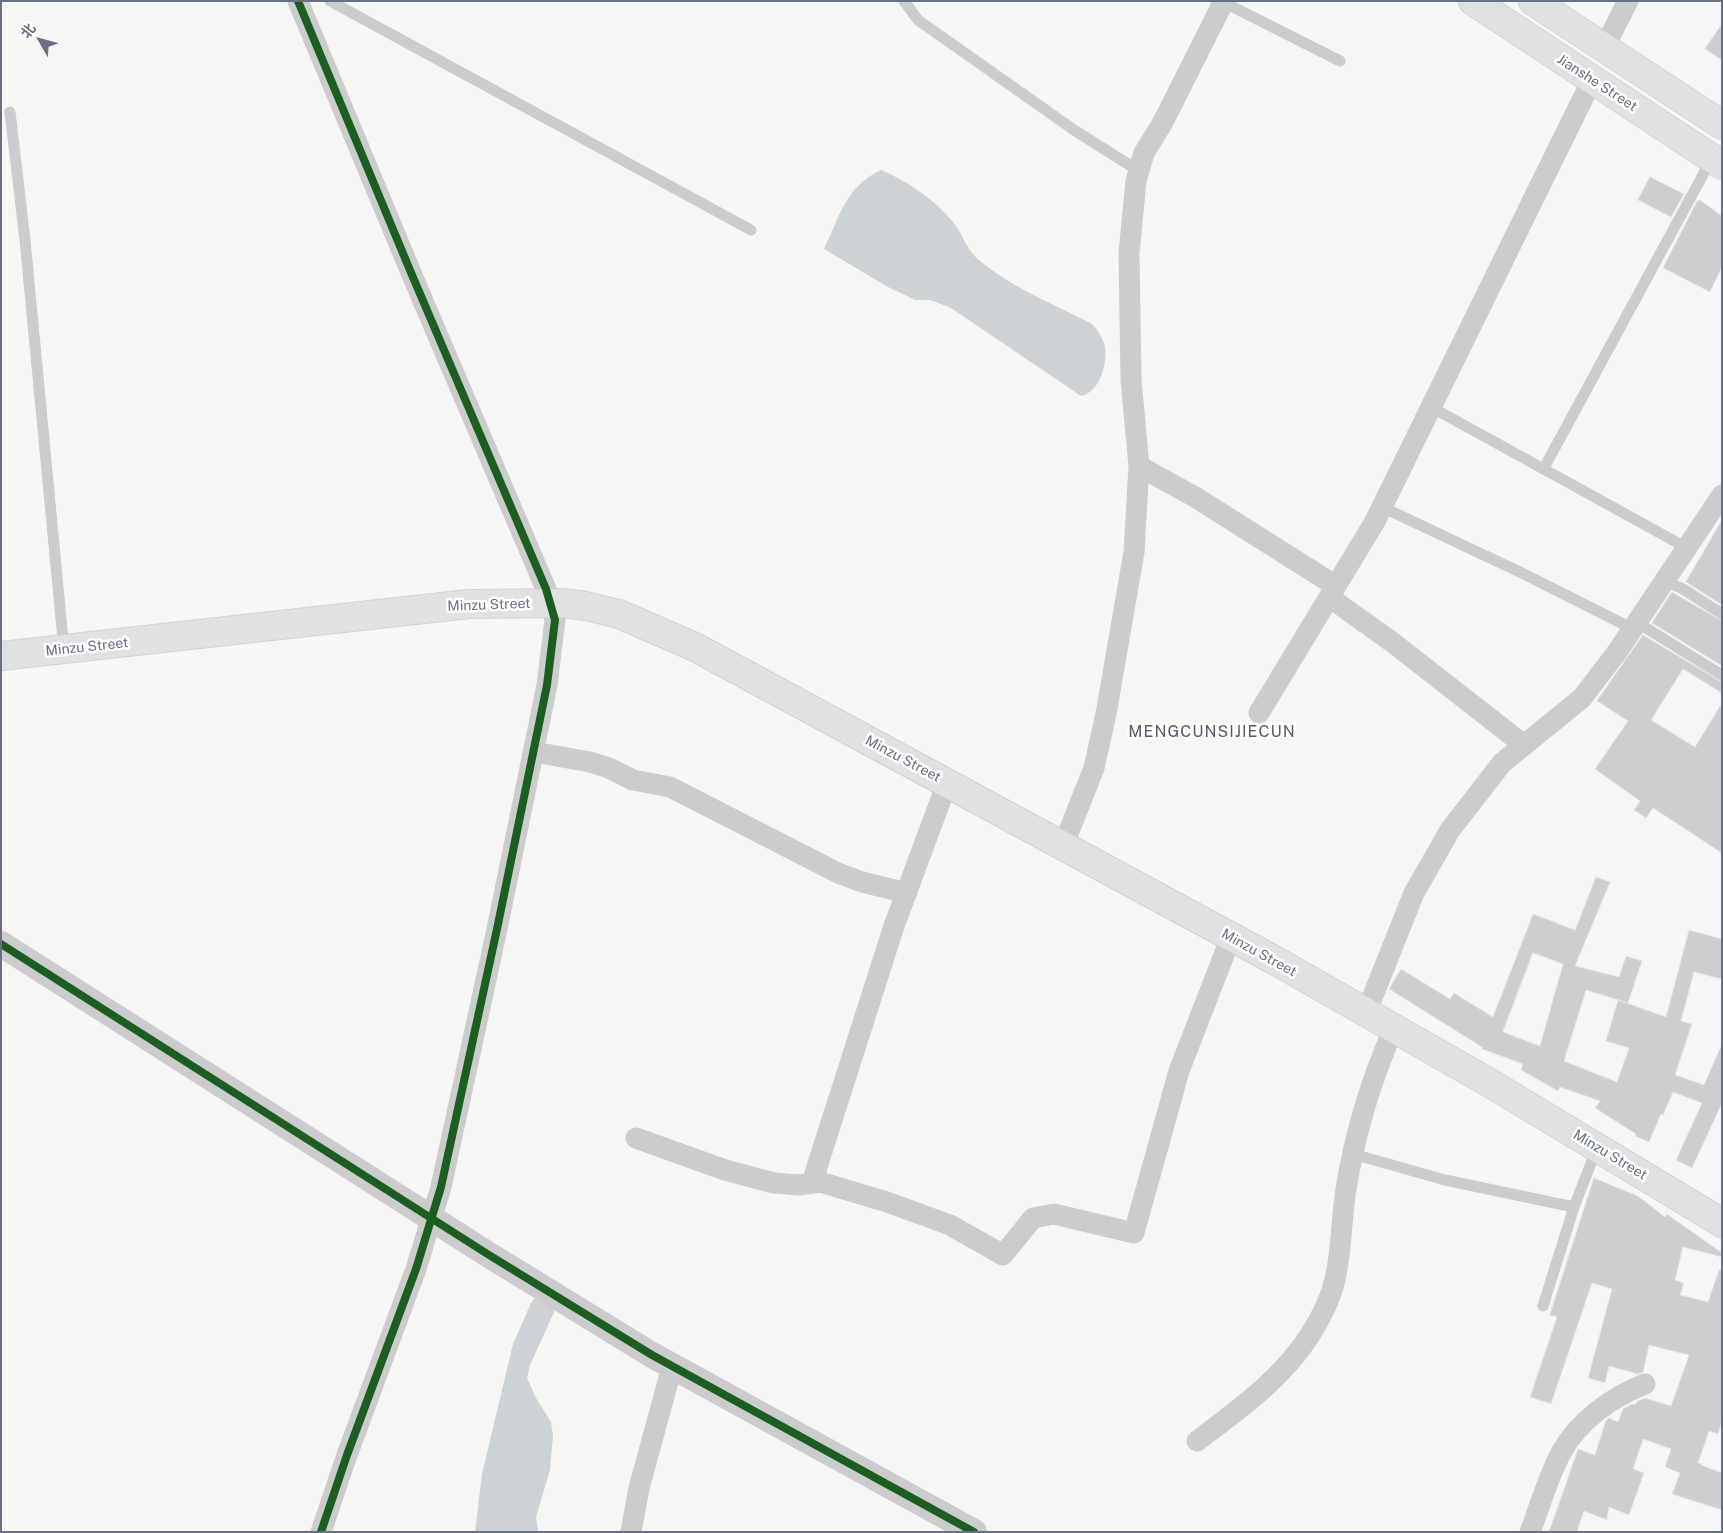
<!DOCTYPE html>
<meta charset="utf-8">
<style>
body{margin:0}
#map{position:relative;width:1723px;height:1533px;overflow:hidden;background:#f6f6f5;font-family:"Public Sans","Noto Sans SC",sans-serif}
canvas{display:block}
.frame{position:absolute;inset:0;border:2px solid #697082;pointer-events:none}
.north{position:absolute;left:15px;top:15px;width:50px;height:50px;-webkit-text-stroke:4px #fff;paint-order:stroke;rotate:308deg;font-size:14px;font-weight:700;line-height:20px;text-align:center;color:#697082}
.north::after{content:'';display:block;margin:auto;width:18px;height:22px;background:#697082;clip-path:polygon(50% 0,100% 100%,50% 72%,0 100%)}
</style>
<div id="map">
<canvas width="1723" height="1533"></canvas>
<div class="frame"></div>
<div class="north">北</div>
</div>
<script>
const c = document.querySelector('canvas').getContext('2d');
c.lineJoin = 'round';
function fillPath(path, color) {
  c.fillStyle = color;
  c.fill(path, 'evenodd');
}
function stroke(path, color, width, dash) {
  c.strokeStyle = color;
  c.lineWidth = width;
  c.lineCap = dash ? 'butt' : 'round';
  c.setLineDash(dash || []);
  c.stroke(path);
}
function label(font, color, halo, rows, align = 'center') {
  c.font = font + ' "Public Sans",sans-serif';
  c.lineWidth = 5;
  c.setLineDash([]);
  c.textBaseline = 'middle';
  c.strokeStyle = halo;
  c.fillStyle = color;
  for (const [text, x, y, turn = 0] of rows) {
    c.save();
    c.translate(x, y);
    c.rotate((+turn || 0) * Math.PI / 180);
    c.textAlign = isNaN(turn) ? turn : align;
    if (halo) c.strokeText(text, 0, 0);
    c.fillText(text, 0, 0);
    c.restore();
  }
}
fillPath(new Path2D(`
 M881,170C906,180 940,203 956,226C964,238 968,251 979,260C1012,288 1054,304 1092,324C1098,330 1103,338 1105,347C1107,365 1100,392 1081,396L951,308L930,300H915L888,287L824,249C840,216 845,187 881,170Z
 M536,1296L555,1310L530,1365L527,1378L536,1398L551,1422L553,1436L550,1470L536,1517L538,1532H475L482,1474L513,1344L531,1303Z`), '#cdd2d6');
const building = new Path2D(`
 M1722,24V60L1705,49Z
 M1650,177L1684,194L1671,217L1638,200Z
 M1700,200L1722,216V267L1710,292L1663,268L1697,201Z
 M1722,520V605L1686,582Z
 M1672,592L1722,621V666L1652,623Z
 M1643,635L1722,682V693L1683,669L1651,720L1695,747L1722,703V853L1653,808L1646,818L1634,810L1640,801L1595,769L1628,721L1597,701Z
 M1596,877L1610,882L1575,966L1619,977L1626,956L1642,961L1628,1003L1586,990L1564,1061L1617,1082L1629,1048L1606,1041L1618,1000L1666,1017L1689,930L1722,939V979L1694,972L1681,1021L1692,1024L1675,1075L1704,1085L1722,1044V1103L1692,1168L1676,1160L1702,1103L1673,1092L1663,1115L1661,1114L1649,1142L1635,1136L1636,1134L1595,1108L1600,1101L1560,1087L1558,1091L1521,1070L1523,1064L1482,1049V1047L1389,989L1401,969L1450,999L1454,993L1493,1017L1533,914L1575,930ZM1533,953L1563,964L1540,1046L1503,1032Z
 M1594,1178L1638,1196L1665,1217L1667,1214L1722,1253V1257L1683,1247L1675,1280L1684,1283L1680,1295L1708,1302L1719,1270L1722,1271V1421L1718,1434L1709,1431L1698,1463L1702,1464L1701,1465L1722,1473V1510L1672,1494L1680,1473L1665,1467L1671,1449L1643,1439L1633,1469L1644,1473L1629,1515L1609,1507L1607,1520L1584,1511L1577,1532H1549L1578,1449L1595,1455L1606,1420L1609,1418L1618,1422L1623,1409L1632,1404L1634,1405L1638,1401L1645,1398L1671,1406L1689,1355L1649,1345L1643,1372L1638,1374L1609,1366L1605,1383L1588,1378L1612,1289L1592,1283L1551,1404L1530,1397L1557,1317L1550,1315Z`);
fillPath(building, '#ceced0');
stroke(building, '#e5e5e4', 1);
const secondary = new Path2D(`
 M1,656L469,604L562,603L586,606L619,614L695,647L1276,961L1490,1083L1722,1223`);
const primary = new Path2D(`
 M1473,1L1722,165
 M1533,1L1722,125`);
stroke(secondary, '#d2d2d3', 30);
stroke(primary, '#d3d3d4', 30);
stroke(new Path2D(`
 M330,1L751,230
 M904,1L918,20L1074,130L1139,171
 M1223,2L1340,61
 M10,112L25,240L64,650
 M1431,407L1687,548
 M1544,468L1712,158
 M1382,507L1524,574L1633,629
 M1665,581L1683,589L1722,614
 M1638,623L1722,675
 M1353,1154L1445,1180L1574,1207
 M1543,1306L1574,1207L1597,1148`), '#ccccce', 11);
stroke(new Path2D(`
 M298,1L412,275L546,589L555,620L547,685L497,929L441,1187L416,1269L347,1455L321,1532
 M1604,48L1628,1
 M1139,466L1195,497L1336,586
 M1329,597L1392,642L1524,745
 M1259,713L1374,523L1592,80
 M534,752L590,762L609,768L633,780L670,787L838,873L862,882L907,893
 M947,783L894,926L815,1173L820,1182L887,1202L950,1225L1003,1255L1033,1218L1054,1214L1134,1233L1179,1071L1231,937
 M1063,846L1094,768L1106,714L1134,552L1139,466L1131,380L1129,253L1136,181L1144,153L1163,122L1224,1
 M1366,1013L1414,893L1450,830L1502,763L1582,698L1617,652L1722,495
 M636,1138L725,1170L774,1183L798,1185L820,1182
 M1197,1441C1238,1410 1282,1379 1310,1335C1320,1319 1331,1298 1335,1279C1342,1250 1341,1219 1346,1189C1355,1133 1371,1080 1394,1028
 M631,1532L639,1488L672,1367
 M1530,1532C1540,1506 1548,1477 1561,1453C1578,1421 1612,1397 1645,1384`), '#ccccce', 21);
stroke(new Path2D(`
 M1,944L489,1255L652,1355L974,1532`), '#ccccce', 26);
stroke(secondary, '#e0e1e1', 28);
stroke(primary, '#e0e1e1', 28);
stroke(new Path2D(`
 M298,1L412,275L546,589L555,620L547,685L497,929L441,1187L416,1269L347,1455L321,1532
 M1,944L489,1255L652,1355L974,1532`), '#1b5e20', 8);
label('14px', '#697082', '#fff', [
 ["Jianshe Street",1597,83,33],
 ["Minzu Street",489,605,-2],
 ["Minzu Street",87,647,-6],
 ["Minzu Street",903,759,28],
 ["Minzu Street",1259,953,29],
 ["Minzu Street",1610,1155,31]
]);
c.letterSpacing = '1px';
label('16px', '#565b68', '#fff', [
 ["MENGCUNSIJIECUN",1212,732]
]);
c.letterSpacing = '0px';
</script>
